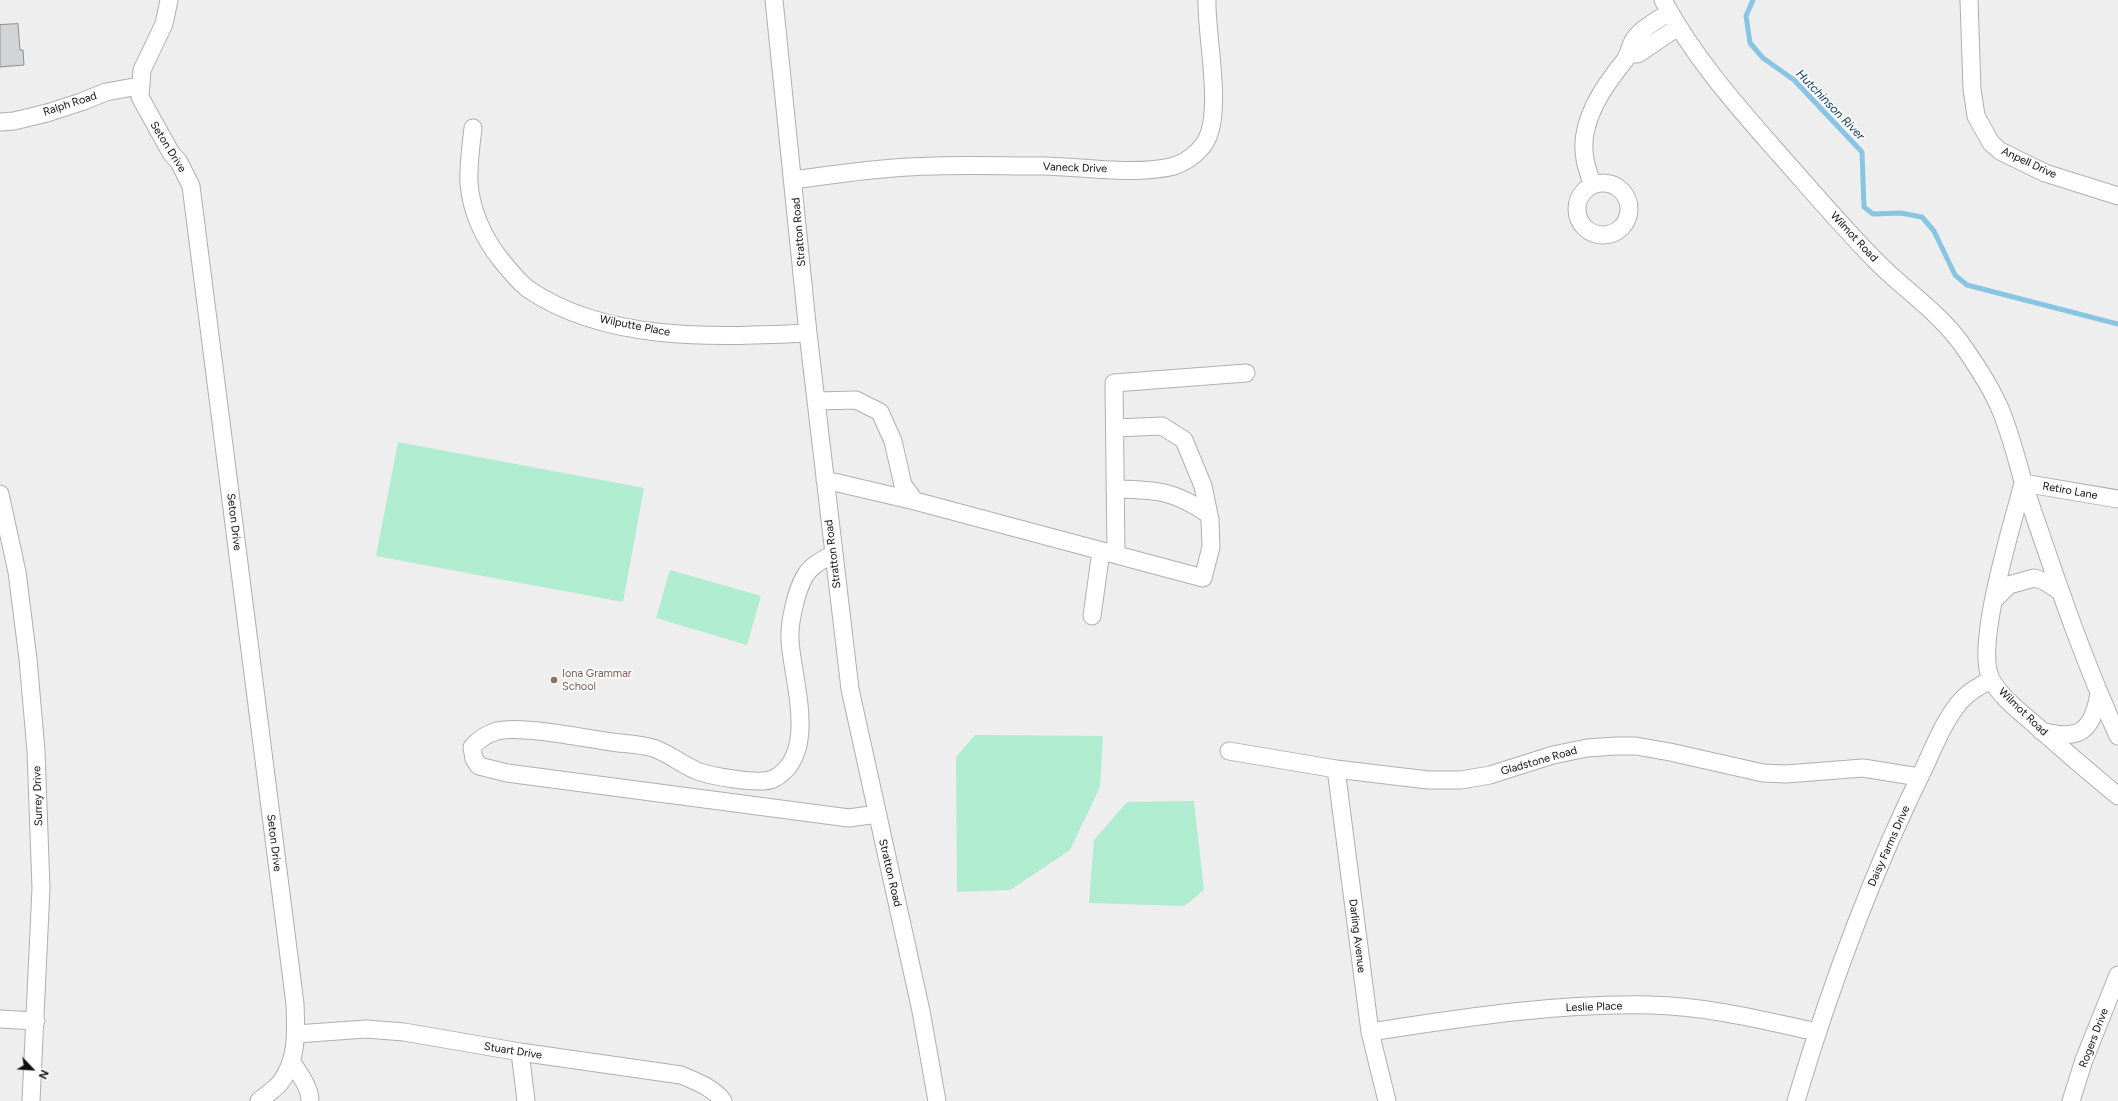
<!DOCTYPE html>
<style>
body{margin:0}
#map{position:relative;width:2118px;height:1101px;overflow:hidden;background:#eeeeef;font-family:Figtree,sans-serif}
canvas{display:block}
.north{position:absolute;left:12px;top:1049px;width:40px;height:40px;-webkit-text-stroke:3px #fbfbfc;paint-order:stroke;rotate:115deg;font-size:11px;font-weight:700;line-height:16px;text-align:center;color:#0f0f0f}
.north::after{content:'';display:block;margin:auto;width:14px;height:18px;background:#0f0f0f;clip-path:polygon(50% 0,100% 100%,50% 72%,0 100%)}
</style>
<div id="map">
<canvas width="2118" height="1101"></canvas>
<div class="north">N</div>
</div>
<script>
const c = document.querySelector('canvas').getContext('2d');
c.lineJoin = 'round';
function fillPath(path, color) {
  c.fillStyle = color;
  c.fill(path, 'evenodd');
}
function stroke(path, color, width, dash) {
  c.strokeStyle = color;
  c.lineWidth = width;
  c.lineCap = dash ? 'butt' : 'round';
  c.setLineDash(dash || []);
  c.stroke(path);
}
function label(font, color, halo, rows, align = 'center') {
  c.font = font + ' Figtree,sans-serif';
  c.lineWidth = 3.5;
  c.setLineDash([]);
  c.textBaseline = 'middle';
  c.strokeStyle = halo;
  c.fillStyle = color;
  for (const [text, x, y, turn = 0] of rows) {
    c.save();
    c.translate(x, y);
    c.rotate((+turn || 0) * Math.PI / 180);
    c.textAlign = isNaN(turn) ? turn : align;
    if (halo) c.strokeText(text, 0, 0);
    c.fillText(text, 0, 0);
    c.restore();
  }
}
fillPath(new Path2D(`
 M398,442L644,488L623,602L376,556Z
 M670,570L761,596L747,645L656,618Z
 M975,735L1103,736L1100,787L1070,850L1010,890L957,892L956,757Z
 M1194,801L1204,890L1184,906L1089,903L1094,840L1127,802Z`), '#b0eccf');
stroke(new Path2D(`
 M1753,0L1746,16L1750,43L1763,58L1794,80L1862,152L1864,207L1873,214L1901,213L1922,217L1934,231L1955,275L1967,285L2118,324`), '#87c5e3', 5);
const building = new Path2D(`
 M18,24L20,50H23L24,65L0,67V25Z`);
fillPath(building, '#d3d4d5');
stroke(building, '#8d8d8e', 1);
const minor = new Path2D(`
 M169,0L164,24L142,70L140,97L171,153L179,162L191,186L295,1004C296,1031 298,1060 280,1083C275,1089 266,1095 259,1101
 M774,0L808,333L850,689L921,1011L937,1101
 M1663,0C1694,58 1737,106 1780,155C1812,191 1844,229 1878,263C1906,291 1940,313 1963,346C1977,366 1992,389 2001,411C2013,440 2019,471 2029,500C2056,579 2083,660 2118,736
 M1969,0L1972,89L1976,116L1991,143L2000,151L2045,173L2118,196
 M1629,54H1638L1678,27
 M0,122L14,121L47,113L81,102L106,92L139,86
 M473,128C471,146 468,165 469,183C471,211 484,239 501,260C509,270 518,281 528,289C607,343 717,337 808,333
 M793,180C831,175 869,169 908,167C952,164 999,166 1044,166C1083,167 1132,175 1170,167C1184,164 1199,153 1206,141C1223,109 1206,37 1207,0
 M1577 209a26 26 0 1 1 52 0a26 26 0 1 1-52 0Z
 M1592,185C1590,176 1586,167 1585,159C1578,122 1604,86 1625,60C1629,54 1629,49 1632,43C1638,30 1658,20 1669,12
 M816,401L856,400L880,412L893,441L903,485L915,501
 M825,480L915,501L1203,578L1211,547L1210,520L1203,486L1184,440L1162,426L1115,428
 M1115,489C1156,490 1173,490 1208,514
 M0,494L17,572L28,659L36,751L41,888L31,1101
 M2118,499L2023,483C2013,523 1974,646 1991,679C2000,696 2018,710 2033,723C2061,748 2089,772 2118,796
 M833,554C823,560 811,565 805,576C796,591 789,623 790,640C792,680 820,755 773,779C760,785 706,776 693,769C680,763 668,753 653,748C640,744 625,744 611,742C584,738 521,725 497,731C487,734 479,739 472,747L474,759L479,766L507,773L849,818L877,814
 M1116,555L1114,383L1246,373
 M1994,600L2009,585L2034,578L2044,581L2061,592
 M1092,616L1101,551
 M2041,731C2079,741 2092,732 2099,694
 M1229,751L1336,769L1428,780H1461L1490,775L1553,755L1587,748L1616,746H1636L1670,752L1763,773L1786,774L1863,768L1919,777
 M1336,769L1370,1032L1387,1101
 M0,1019L36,1021
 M1370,1032C1462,1018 1555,1003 1650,1005C1706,1006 1762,1020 1817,1032
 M296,1034L366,1029L404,1032L520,1052L681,1075C695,1081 714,1088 723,1101
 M520,1052L526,1101
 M292,1062C299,1074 310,1087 310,1101
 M1796,1101C1830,987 1872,873 1925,766C1935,744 1949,709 1968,694C1975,688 1984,684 1991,679
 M2071,1101L2084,1060L2118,975`);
stroke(minor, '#afafb0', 19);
stroke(minor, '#fff', 17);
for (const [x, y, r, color] of [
 [554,680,4,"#8d6e63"]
]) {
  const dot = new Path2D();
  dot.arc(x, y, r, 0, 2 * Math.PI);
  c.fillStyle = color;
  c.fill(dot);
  stroke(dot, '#fbfbfc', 1.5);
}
label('11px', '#0f0f0f', '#fbfbfc', [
 ["Ralph Road",70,104,-18],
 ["Seton Drive",168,147,58],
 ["Anpell Drive",2029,163,25],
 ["Vaneck Drive",1075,168,2],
 ["Stratton Road",799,232,-95],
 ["Wilmot Road",1854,237,47],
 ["Wilputte Place",635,326,11],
 ["Retiro Lane",2070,491,10],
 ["Seton Drive",234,522,83],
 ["Stratton Road",833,554,-97],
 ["Wilmot Road",2023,712,44],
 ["Gladstone Road",1539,761,-16],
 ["Surrey Drive",38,796,-92],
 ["Seton Drive",274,843,83],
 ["Daisy Farms Drive",1889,846,-66],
 ["Stratton Road",890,873,77],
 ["Darling Avenue",1357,936,83],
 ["Leslie Place",1594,1007,-2],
 ["Rogers Drive",2094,1038,-69],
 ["Stuart Drive",513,1051,9]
]);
label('11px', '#785e54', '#fbfbfc', [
 ["Iona Grammar",562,674],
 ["School",562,687]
], 'left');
label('italic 12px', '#0d4257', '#fbfbfc', [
 ["Hutchinson River",1830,105,46]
]);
</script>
